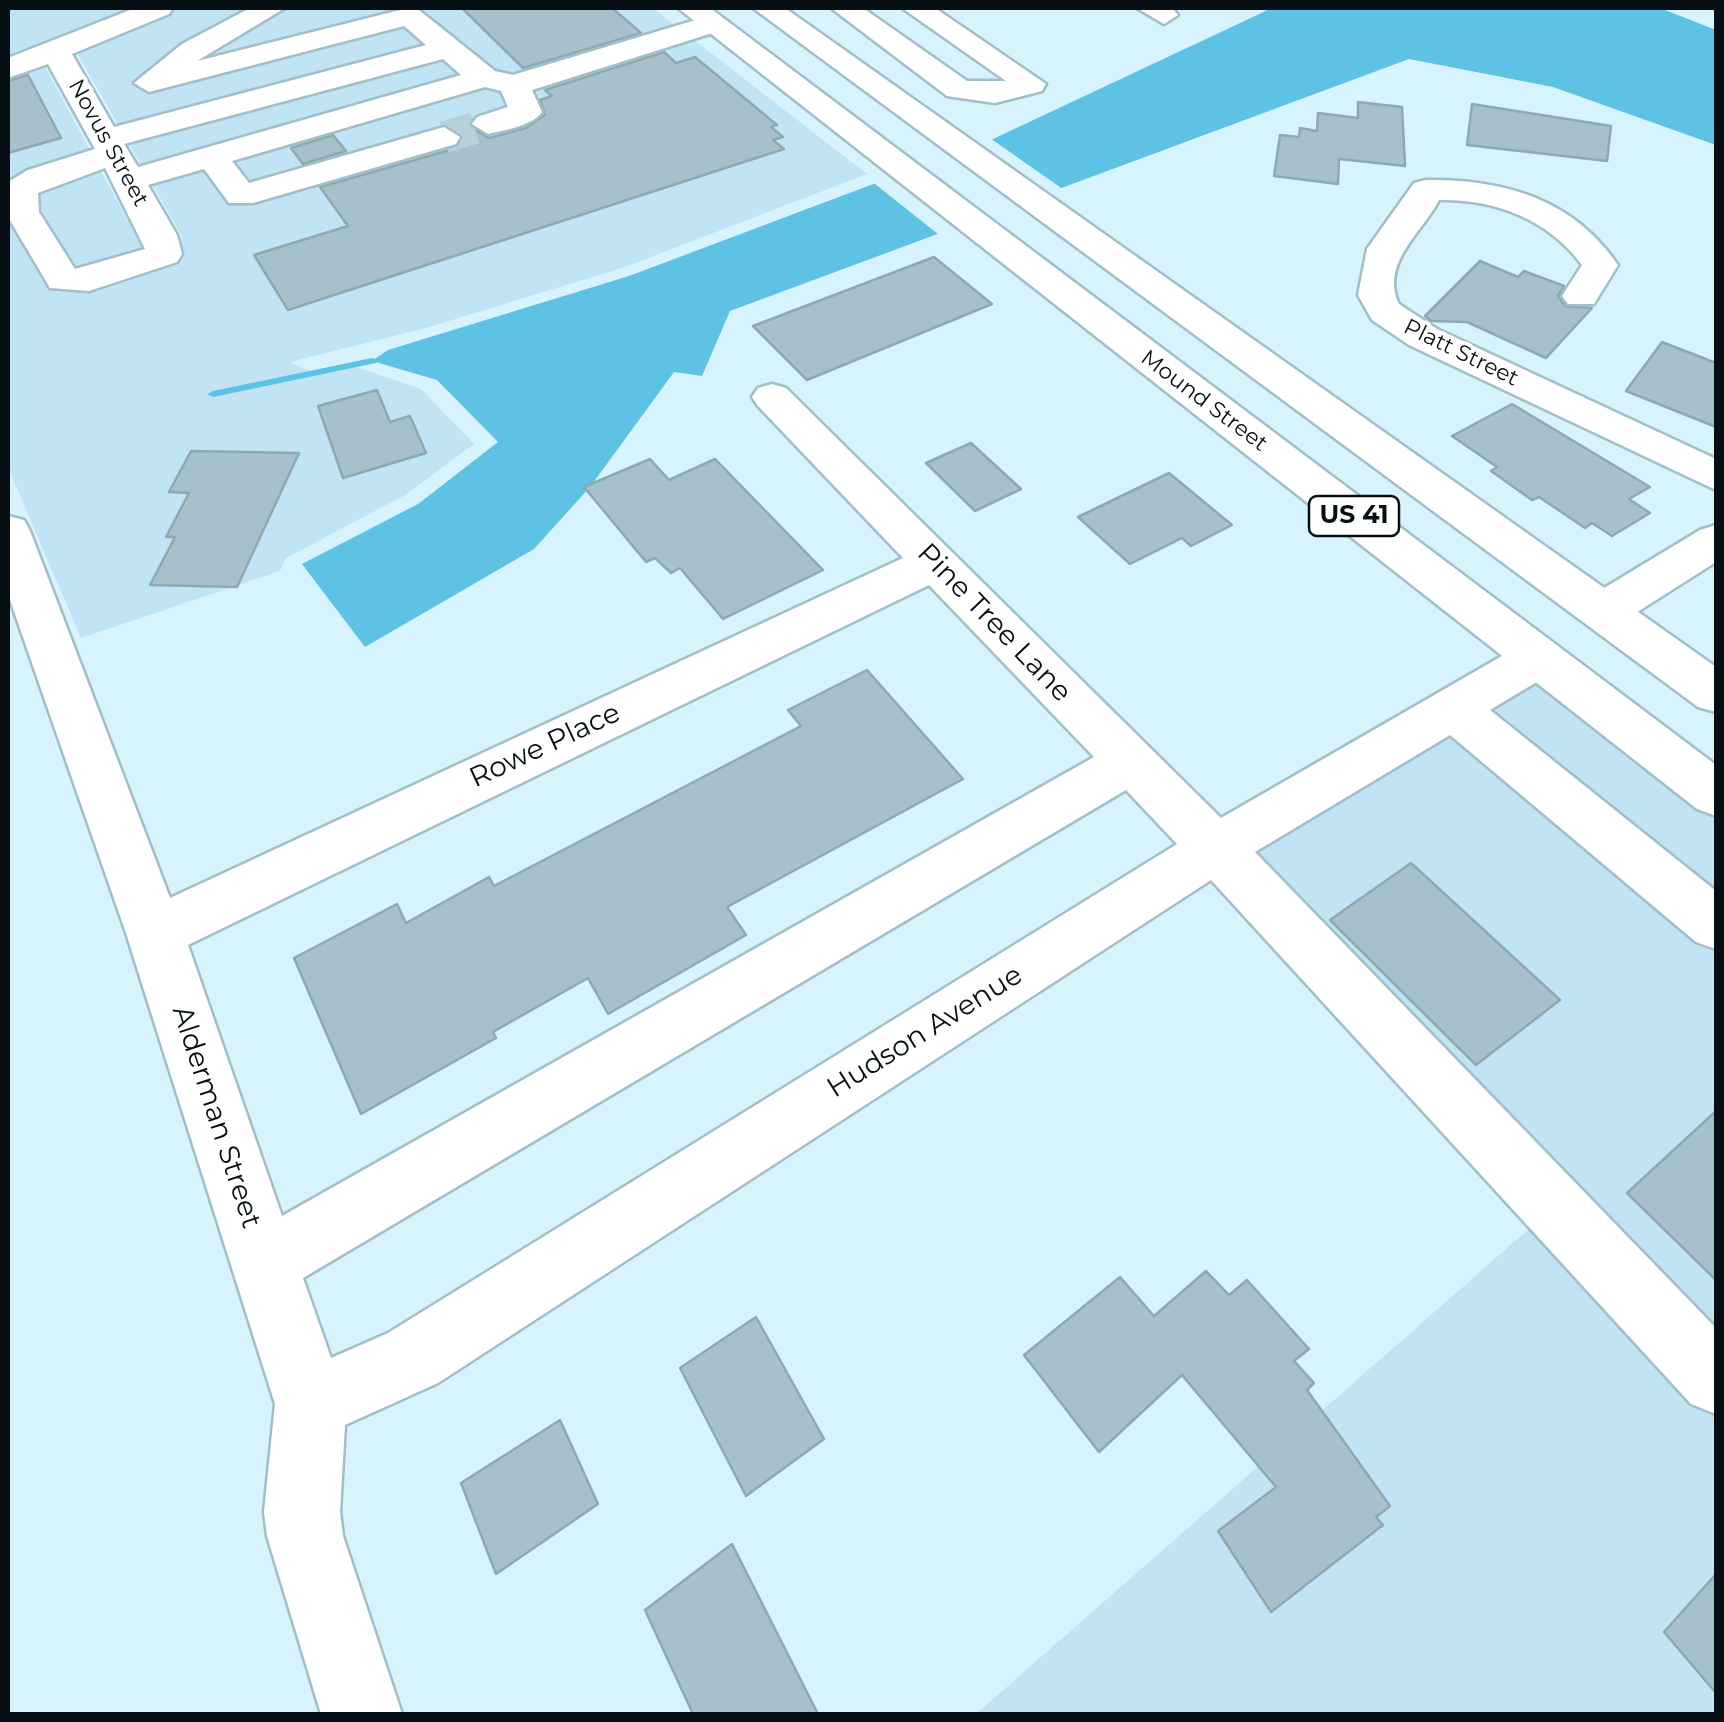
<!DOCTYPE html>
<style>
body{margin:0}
#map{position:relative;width:1724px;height:1722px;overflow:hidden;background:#d6f3fe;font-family:Montserrat,sans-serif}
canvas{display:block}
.frame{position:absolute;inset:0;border:10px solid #060f13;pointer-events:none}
</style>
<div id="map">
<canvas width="1724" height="1722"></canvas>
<div class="frame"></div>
</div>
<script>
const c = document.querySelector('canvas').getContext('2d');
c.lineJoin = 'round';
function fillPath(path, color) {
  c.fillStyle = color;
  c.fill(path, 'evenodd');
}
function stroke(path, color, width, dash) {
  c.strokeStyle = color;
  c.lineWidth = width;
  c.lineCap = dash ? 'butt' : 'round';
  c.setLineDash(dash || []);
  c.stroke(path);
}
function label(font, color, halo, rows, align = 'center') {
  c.font = font + ' Montserrat,sans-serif';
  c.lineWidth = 8;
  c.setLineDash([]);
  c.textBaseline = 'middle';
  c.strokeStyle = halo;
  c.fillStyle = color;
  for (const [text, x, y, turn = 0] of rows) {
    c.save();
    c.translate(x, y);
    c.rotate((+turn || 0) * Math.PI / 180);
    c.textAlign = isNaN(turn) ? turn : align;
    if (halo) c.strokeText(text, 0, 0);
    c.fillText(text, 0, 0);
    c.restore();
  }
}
fillPath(new Path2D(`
 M8,8H142L8,61Z
 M175,8H653L867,174L622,268L426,328L290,362L313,373L353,366L421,389L474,444L405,495L286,558L280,571L81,638L8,467V76L43,63L143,249L183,238L76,51Z
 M1538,658L1716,794V1714H976L1554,1207L1216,848Z`), '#c0e4f3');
fillPath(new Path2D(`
 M1272,8H1660L1716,30V145L1553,87L1409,59L730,311L702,376L674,372L590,487L534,549L365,647L302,564L418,504L498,442L437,380L372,361L388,350L629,276L993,139Z`), '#5dc2e4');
fillPath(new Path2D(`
 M987,136L1067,192L943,238L870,180Z`), '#d6f3fe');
fillPath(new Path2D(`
 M372,358L376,359V363L213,397L207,394L213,391Z`), '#5dc2e4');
const building = new Path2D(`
 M462,8H612L641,33L523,68Z
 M664,52L676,63L695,57L777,125L771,127L783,137L773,140L784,149L288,310L254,255L348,226L320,187L457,148L464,136L448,125L471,118L470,127L489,138L526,128L545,115L540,100L552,96L545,90Z
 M28,75L61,138L8,153V81Z
 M1358,102L1402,107L1405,166L1339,159L1338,184L1274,176L1280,135L1299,137L1300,128L1317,131L1318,113L1358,118Z
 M1472,104L1611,126L1607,161L1467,145Z
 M333,135L346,151L303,164L291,148Z
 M934,257L992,304L807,380L753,326Z
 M1480,261L1518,277L1524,271L1564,286L1558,296L1565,306L1592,308L1546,358L1467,322L1431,321L1425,316Z
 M1662,342L1716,363V427L1626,391Z
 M377,390L390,422L410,416L426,453L343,478L318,406Z
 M1512,404L1650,487L1629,499L1650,513L1612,536L1592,523L1585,528L1539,497L1532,500L1491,471L1497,467L1452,436Z
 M971,443L1021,489L975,511L926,463Z
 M191,451L299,453L237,587L150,585L175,537H166L189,493L169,492Z
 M650,459L669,480L715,459L823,570L723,619L680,568L671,573L655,558L646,562L584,487Z
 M1169,473L1232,525L1191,546L1182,538L1130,564L1078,517Z
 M867,670L963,779L727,907L746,935L608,1014L588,978L493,1032L496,1038L361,1114L294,958L397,904L406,923L489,877L494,886L801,726L788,710Z
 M1411,863L1560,1000L1476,1065L1330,920Z
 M1716,1111V1280L1627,1193Z
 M1206,1271L1229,1295L1247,1280L1309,1349L1294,1361L1314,1383L1307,1390L1390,1506L1376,1517L1383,1525L1271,1612L1218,1531L1276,1487L1182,1375L1099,1452L1024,1355L1120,1277L1154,1316Z
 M756,1317L824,1439L746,1496L680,1368Z
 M560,1420L598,1504L496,1574L461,1483Z
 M732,1544L818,1714H693L645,1610Z
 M1716,1574V1693L1664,1632Z`);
fillPath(building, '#a6c1cc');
stroke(building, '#8ea9b3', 2.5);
stroke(new Path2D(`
 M444,137L488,124`), '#b7d1db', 32, [32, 16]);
const minor = new Path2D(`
 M135,8H173L169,14L72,54L114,127L426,45L404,26L149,92L134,83L182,44L250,8H285L197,61L408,8L419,10L495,71L513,75L712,15L727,24L722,30L532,90L542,112C532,126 505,130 488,134L472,124L477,117L508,107L501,91L485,87L232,161L249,183L444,127L460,137L456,144L253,203H229L204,169L148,185L177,235L182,254L177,262L89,291L50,288L8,217V182L28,170L95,149L48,64L8,78V58ZM443,59L461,75L138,167L124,144ZM105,168L145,249L75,269L39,212L38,193Z
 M831,8H863L967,81H1006L902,8H935L1046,84L1042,91L995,103L947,96Z
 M1137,8H1172L1178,15L1164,24Z
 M1426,180C1504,179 1573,199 1618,265L1594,304H1568L1562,296L1582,265C1548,219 1495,199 1439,200C1422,233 1380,263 1399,304L1437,329L1716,459V490L1409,345L1372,320L1358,295L1367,249L1414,183Z
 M772,384L786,388L1221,818L1521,645L1538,639L1555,645L1562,658L1555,671L1490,710L1716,891V949L1696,942L1450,735L1255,852L1716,1328V1414L1691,1404L1211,880L438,1383L345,1425L340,1512L343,1536L402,1714H321L267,1536L264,1512L275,1404L126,933L8,594V516L24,520L30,531L170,898L903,558L758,406L752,397L758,388ZM929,585L1094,757L282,1216L188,945ZM1126,790L1177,844L388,1333L331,1358L303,1278Z
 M1716,525V562L1620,623L1603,628L1586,623L1579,611L1586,599L1700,530Z`);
const major = new Path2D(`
 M678,8H710L1716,765V816L1697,809Z
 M753,8H785L1716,667V712L1698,707Z`);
stroke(minor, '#a2bec9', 5);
stroke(major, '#a2bec9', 5);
fillPath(minor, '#fff');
fillPath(major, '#fff');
label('22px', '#060f13', '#fff', [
 ["Novus Street",108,143,61],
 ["Platt Street",1461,353,26],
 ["Mound Street",1204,401,37]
]);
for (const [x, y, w] of [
 [1354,516,90]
]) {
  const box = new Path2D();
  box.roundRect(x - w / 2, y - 20, w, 40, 8);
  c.fillStyle = '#fff';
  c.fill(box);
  stroke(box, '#060f13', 2.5);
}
label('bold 25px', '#060f13', null, [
 ["US 41",1354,516]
]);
label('28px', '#060f13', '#fff', [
 ["Pine Tree Lane",994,623,46],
 ["Rowe Place",545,746,-25],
 ["Hudson Avenue",925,1032,-32],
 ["Alderman Street",216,1117,72]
]);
</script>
